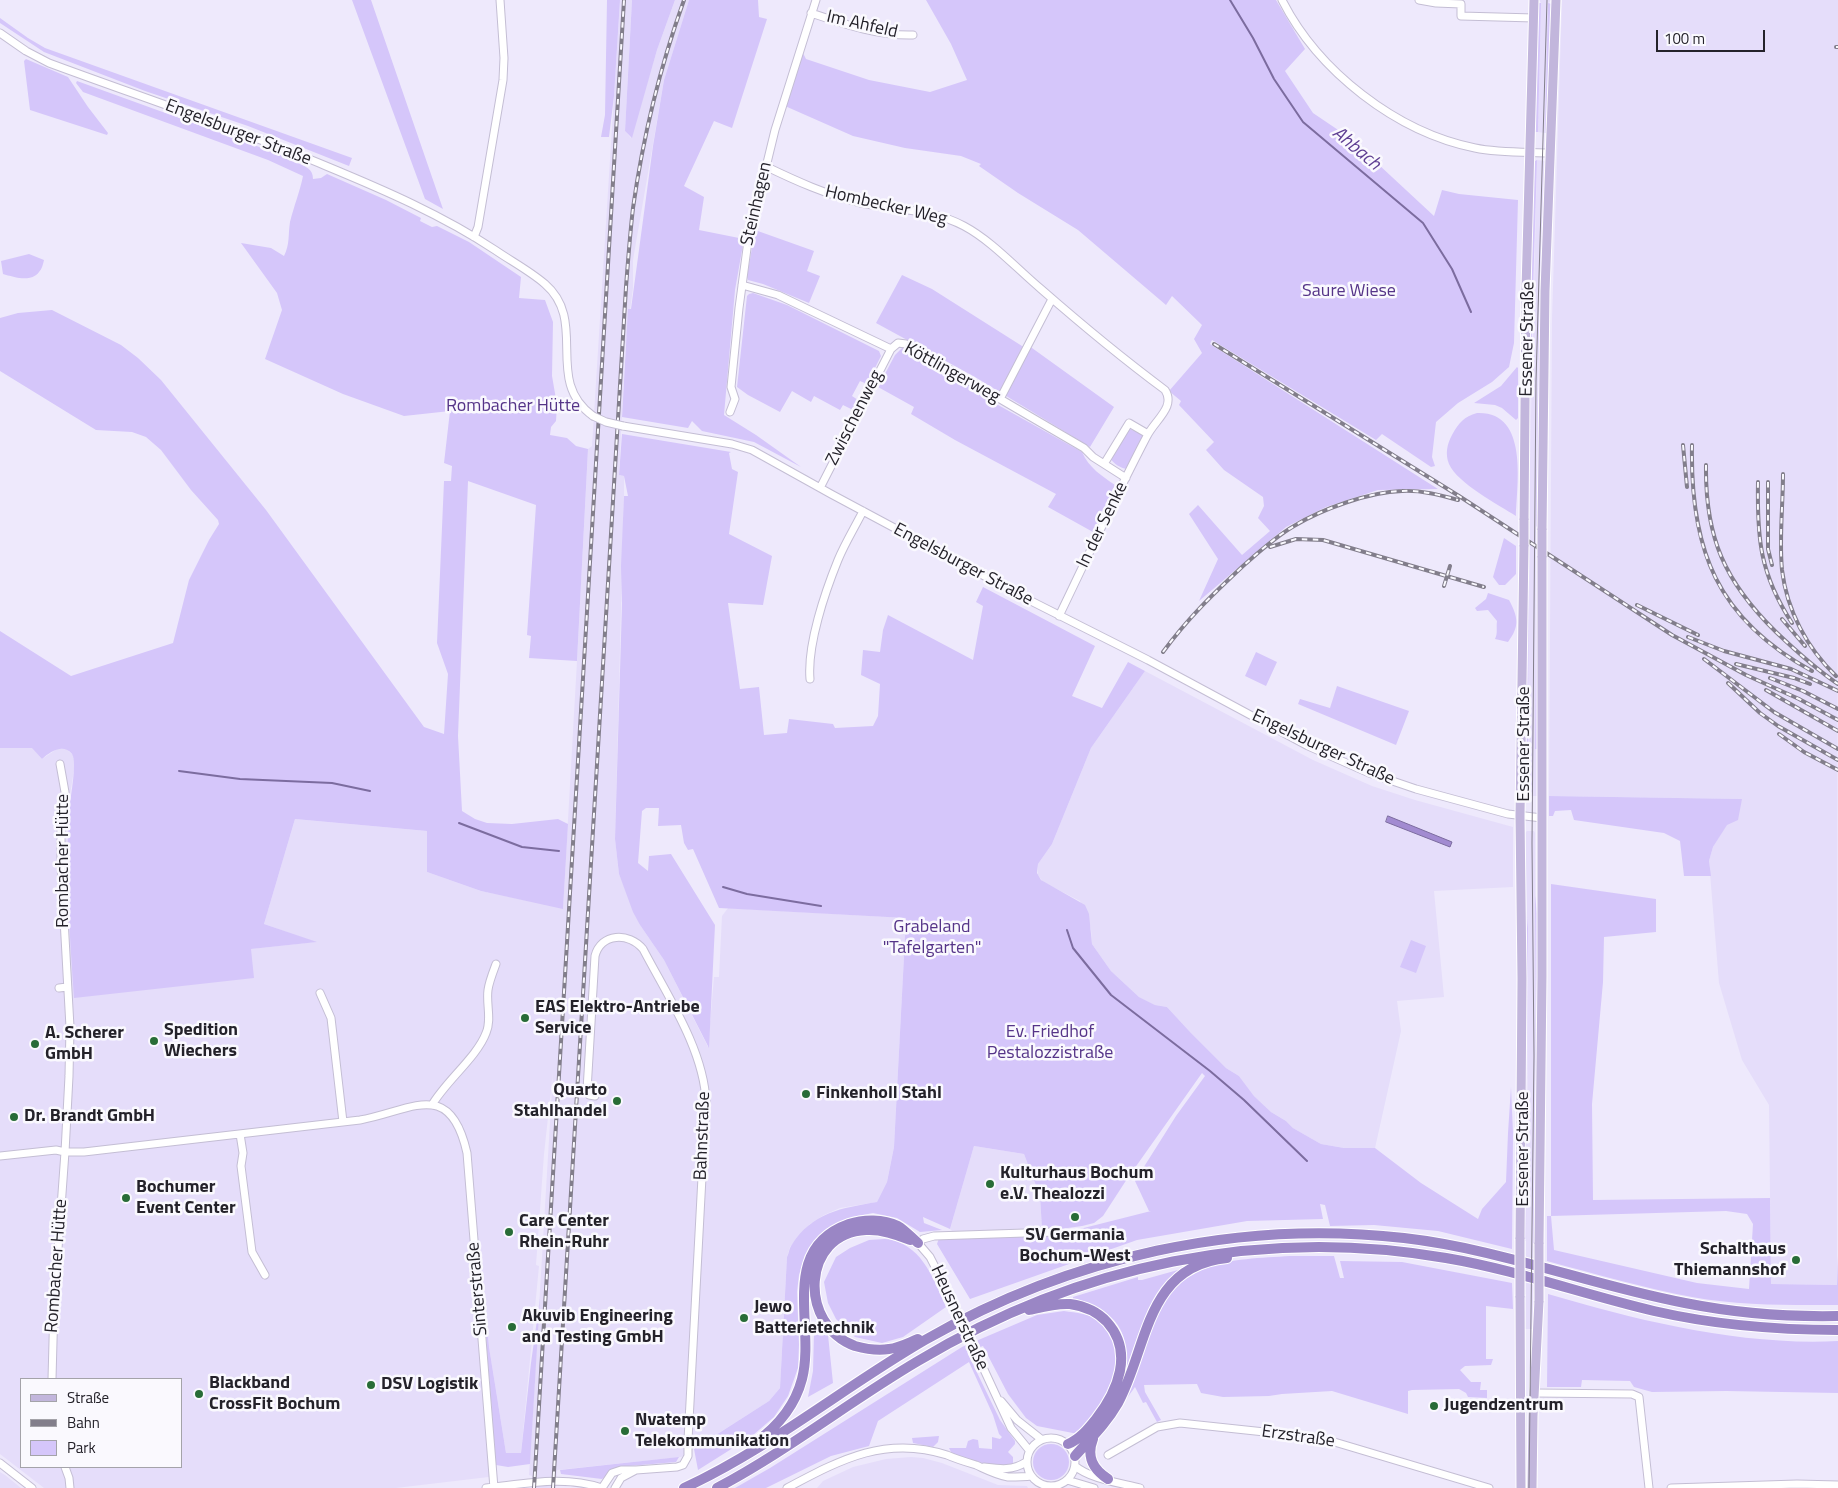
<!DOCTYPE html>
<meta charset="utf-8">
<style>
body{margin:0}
#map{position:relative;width:1838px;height:1488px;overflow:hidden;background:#eee9fc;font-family:"Titillium Web",sans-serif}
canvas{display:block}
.legend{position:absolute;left:20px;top:1378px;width:162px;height:90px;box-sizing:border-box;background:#faf9fe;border:1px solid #a4a3a9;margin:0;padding:6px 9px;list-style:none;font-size:15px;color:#24222a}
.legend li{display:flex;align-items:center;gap:10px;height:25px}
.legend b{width:25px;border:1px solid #a4a3a9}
.scale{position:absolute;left:1656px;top:30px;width:109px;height:22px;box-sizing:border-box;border:2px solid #24222a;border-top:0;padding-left:6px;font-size:15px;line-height:18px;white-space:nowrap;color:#24222a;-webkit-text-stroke:4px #faf9fe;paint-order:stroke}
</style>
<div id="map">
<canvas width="1838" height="1488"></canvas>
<ul class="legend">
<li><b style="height:6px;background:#c2b6dc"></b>Straße</li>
<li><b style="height:6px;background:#827e8b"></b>Bahn</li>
<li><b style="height:14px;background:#d5c6fa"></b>Park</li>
</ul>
<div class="scale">100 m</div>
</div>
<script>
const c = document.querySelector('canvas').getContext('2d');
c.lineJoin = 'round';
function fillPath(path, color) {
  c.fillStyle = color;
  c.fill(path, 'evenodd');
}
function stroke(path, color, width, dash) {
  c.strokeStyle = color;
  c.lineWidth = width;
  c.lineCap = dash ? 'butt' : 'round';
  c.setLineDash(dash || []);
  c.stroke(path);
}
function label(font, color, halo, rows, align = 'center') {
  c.font = font + ' "Titillium Web",sans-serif';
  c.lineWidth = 5;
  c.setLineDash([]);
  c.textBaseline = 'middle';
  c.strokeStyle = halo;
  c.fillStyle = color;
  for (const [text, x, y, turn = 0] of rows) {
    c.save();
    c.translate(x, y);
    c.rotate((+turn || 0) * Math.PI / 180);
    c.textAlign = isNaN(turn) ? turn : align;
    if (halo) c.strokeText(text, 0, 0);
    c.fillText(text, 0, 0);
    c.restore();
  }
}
fillPath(new Path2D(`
 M620,0H632L625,131L631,138L657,50L675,0H689L664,80L633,260V288L625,348L619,475L624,476V496L615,839L619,874L640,925L664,960L708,1047L714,977H719L722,916L728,908L906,918L894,1147L887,1182L877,1202L840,1208L824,1215L810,1224L790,1247L787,1257L780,1388L769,1401L681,1457L557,1470L556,1488H531L532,1476L529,1475L553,1072L544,1154L536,1265L539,1266L521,1453H506L489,1347L486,1315L484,1313L497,1476L396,1488H44L0,1454V748L32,747L42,759L57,749H66L73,755L75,764L69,801L253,978L250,949L315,942L264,924L295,819L427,831V872L481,891L563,908L577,661L588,449L592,446ZM21,1379H181V1467H21Z
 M1539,0H1551L1548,4L1545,133L1538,132L1541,3Z
 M1562,0H1838L1837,1285L1771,1284L1769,1105L1742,1060L1719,983L1709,861L1713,847L1742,799L1549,796L1552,319Z
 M1537,160L1545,161L1539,301L1536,526L1535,748L1538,749L1537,796H1524L1525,748H1528L1530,458Z
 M1145,671L1313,760L1372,786L1415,800L1513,827V887L1434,891L1444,997L1397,1001L1401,1031L1375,1148H1344L1321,1144L1293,1128L1286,1121L1271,1112L1254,1096L1239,1076L1226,1068L1191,1033L1167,1007L1155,1005L1139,997L1111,971L1092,944L1091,929L1080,901L1043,882L1038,875V864L1052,844L1091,748Z
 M1527,831H1534L1535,833L1536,1009L1533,1329H1525L1528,1043V928L1525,897L1524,834Z
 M974,1146L1024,1154L1040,1196L1042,1229L954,1233L950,1229Z
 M911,1457L923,1458L942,1463L998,1485L1027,1486L1028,1488H817L823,1481L853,1467L886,1459Z
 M0,1472L5,1475L21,1488H0Z`), '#e5ddfa');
fillPath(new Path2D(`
 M352,0H371L443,209L425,199Z
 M607,0H620L614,96L609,137H601L605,115Z
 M632,0H675L657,50L632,138L625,131Z
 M689,0H758L759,17L767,19L732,128L714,121L684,186L704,197L699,230L744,239L735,290L724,415L756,435L801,467L754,442L702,431L692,421L688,428L622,417L628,309H631L653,146L664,80Z
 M926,0H1276L1305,49L1285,71L1313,113L1350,138L1434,216L1442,190L1459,194L1518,200L1514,343L1509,367L1492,382L1458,403L1436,422L1432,457L1435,466L1431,467L1382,434L1376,440L1212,340L1210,344L1438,489L1378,490L1326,507L1286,527L1199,601L1218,559L1189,514L1198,505L1242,555L1270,531L1258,518L1264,506L1263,497L1224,470L1206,450L1214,442L1179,405L1181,401L1169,391L1202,353L1194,339L1202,325L1172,296L1166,305L1078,230L1018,193L979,166L981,164L961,156L905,148L853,136L785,106L803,53L806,59L869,80L930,92L967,80L951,44Z
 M1537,3H1541L1538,132H1534Z
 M1548,3L1552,4L1547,133H1545Z
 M0,18L28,38L45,48L352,158L349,166L248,126L145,91L44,52L0,23Z
 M26,59L68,77L88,107L108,133L107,135L30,110L24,61Z
 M77,81L298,161V163C306,167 313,169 313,179L321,178L327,174L386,200L421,218L420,221L432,227L437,226L469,242L521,277L519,298L545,300L553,322L552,376L557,405L556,421L551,427L550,435L567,438L576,446L588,449L577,661L529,658L531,636L527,635L536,505L468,481L458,736L462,811L475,819L487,823L512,824L558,819L568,824L563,909L481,891L427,872V831L295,819L264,924L317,942L251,949L254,978L74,998C70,937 65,876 69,815C69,802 78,763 72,754C63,743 50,752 42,759L32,748H0V631L71,676L173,643L189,580L209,540L219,524L218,520L191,490L161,450L146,437L132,432L96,430L0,371V318L18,313L52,310L121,345L138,358L161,380L266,510L424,727L444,734L448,674L437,643L444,481H451L452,466L444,463L450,411L404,416L343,394L265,359L282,310L277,293L241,243L271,248L284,256C290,244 288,235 290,222C294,206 300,191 303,176L268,160L83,92L76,83Z
 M1537,160L1532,324L1529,523L1528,522L1533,168L1535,161Z
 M1545,161L1546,166L1538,528L1536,526L1539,301Z
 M755,230L814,251L807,271L820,276L809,303L763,284L748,280L747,277Z
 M29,254L44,260C43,264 42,269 39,272C31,283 14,277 3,274L1,261Z
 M902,275L932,289L1022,346L1032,348L1114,407L1090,447L975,377L876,323Z
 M753,293L787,305L879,351L881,356L867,384L860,381L852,396L858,400L853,410L843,405L840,410L814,396L811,402L792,391L780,412L748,395L737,387L747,296L749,294Z
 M902,348H906L986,394L991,401L1082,452C1089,468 1102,476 1115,485L1093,532L1048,507L1056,494L955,440L911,414L914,407L878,387L895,355Z
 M1517,367L1518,368V418L1516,420L1502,408L1495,405L1474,403L1501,386Z
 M1477,413C1529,411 1517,483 1516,516C1499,505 1457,483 1449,464C1445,454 1447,444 1452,435C1459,422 1464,417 1477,413Z
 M1130,429L1143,435L1144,439L1128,469C1121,469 1113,463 1110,458L1126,431Z
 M622,434L731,452L729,453L732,469L738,472L729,534L772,556L763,605L728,603L740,689L759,687L764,735L787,733L789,719L833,724L835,728L873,726L878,716L880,684L861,675L863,650L880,652L883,630L888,615L973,660L983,606L976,602L983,587L1095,646L1072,696L1102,708L1128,662L1145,671L1091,748L1052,844L1038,864L1037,873L1041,880L1085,905L1089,914L1092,944L1111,971L1139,997L1155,1005L1167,1007L1191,1033L1226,1068L1239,1076L1254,1096L1271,1112L1286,1121L1293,1128L1321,1144L1344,1148H1375L1421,1183L1478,1219L1482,1209L1506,1182L1508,1133L1511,1087L1513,1133L1512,1249L1438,1231L1374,1225L1330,1226L1325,1205L1320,1204L1323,1219L1247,1221L1137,1240L970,1299L937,1244L939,1238L1060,1234L1151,1211H1149L1135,1181L1176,1116L1205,1076L1202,1073L1127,1179L1103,1216L1094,1223L1082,1226L1061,1229H1042L1040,1196L1024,1154L974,1146L950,1229L923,1217L924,1223L942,1230L920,1232L897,1218L873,1213L852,1217L826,1229L805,1255L799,1275L797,1292L799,1345L798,1368L788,1396L774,1417L752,1436L698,1470L694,1449L769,1401L780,1388L787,1257C789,1253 789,1249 791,1246C812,1212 842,1208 877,1202L887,1182L894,1147L906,918L719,908L693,849L688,850L684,843L681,825L658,826L659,808H646L642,811L638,863L648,871L649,856L671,854L715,925L709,1048L664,960L640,925L633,912L619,874L615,839L622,604L621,566L624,496H628L624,476L619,475Z
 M1504,538L1516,546V574L1505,585H1499L1493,577Z
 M1527,547L1529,548L1528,748H1525Z
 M1537,553L1538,554V749H1535Z
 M1488,593L1509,600C1518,617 1520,626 1508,642L1495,639C1498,633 1496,628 1497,621L1488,610L1477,611L1475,608L1486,599Z
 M1256,652L1277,662L1266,686L1245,676Z
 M1337,686L1409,711L1396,745L1298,704L1300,699L1330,708Z
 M1549,796L1742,799L1738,820L1727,825L1713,847L1709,861L1711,876H1684L1680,841L1664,833L1574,820L1571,810L1555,811L1553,816H1549Z
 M1551,884L1656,899V932L1604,937L1603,982L1592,1104L1593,1200L1770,1198L1771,1284L1837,1285L1838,1255V1305C1790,1305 1740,1306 1692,1297C1644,1288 1595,1274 1547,1261V1216H1551ZM1726,1211L1747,1214L1753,1224L1749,1289L1697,1283L1554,1250L1551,1216Z
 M1535,895L1538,923V953L1535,1243H1533L1536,1009Z
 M1525,897L1528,928L1526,1241L1524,1240L1526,1043Z
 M1411,940L1426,946L1416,973L1400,967Z
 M869,1240C876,1240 885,1238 892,1240C924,1248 934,1281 946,1307L903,1337L882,1343L855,1337L836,1319L828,1303L824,1282L836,1257L850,1248Z
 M1290,1256H1334L1340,1278H1344L1340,1261L1402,1262L1512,1283L1513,1309L1486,1306V1359H1493L1491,1365L1465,1366L1460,1370L1471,1382H1481L1480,1390H1487V1398L1468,1397L1466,1393L1459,1389L1412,1390L1408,1391V1414L1332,1391L1282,1394L1269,1396L1223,1397L1201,1393L1197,1384L1144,1385L1145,1392L1161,1420L1157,1422L1146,1402L1143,1403L1135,1387L1117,1412C1130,1378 1145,1324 1167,1296C1176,1284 1190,1275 1204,1269C1230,1258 1262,1258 1290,1256Z
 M1185,1268L1164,1287L1148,1312L1138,1335L1124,1376C1133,1332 1115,1309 1073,1299V1297L1138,1277V1280H1142Z
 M1548,1294C1639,1321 1742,1346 1838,1341V1393L1726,1391L1652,1392L1634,1387L1630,1381L1582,1380L1581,1387H1547Z
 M540,1298L530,1464L508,1467L496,1465L484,1312L486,1314L489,1347L506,1453H521L531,1363Z
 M1064,1311C1076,1313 1090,1313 1101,1322C1125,1342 1117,1377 1104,1401C1098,1413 1086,1424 1078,1434L1037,1426L1026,1418L1008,1394L983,1346L967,1352L1000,1420L1015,1441V1444L1008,1452L1013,1457V1466L989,1465L952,1454L949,1448H966L968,1441L973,1439L978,1440L979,1448L992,1449V1437L1000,1439L1002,1437L999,1434L993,1415L969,1362L878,1421L869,1446L831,1456L766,1488H735L770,1468L962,1347L1037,1315Z
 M814,1333L828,1335L833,1383L808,1397L813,1371Z
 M939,1436L938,1442L933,1447L913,1443L912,1438Z
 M1033 1462a18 18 0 1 1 36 0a18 18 0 1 1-36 0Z
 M679,1457L676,1462L617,1467L602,1479L561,1474L560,1470Z`), '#d5c6fa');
const water = new Path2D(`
 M1388,816L1452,842L1450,847L1386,822Z`);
fillPath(water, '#a28bd1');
stroke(water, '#7c6c9f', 1);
stroke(new Path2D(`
 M1230,0L1253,38L1274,79L1303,122L1423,223L1452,269L1471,312
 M179,771L240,779L332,783L370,791
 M459,823L522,847L559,851
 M723,887L747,894L821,906
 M1067,930L1073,948L1111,995L1210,1071L1244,1100L1307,1161`), '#7c6c9f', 2);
const minor = new Path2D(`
 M1282,0C1318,71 1396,132 1475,148C1499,153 1525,152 1550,153
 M1419,0L1436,3L1461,4V16L1534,18
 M811,13C844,24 878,36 913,35
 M0,33L26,51L49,63C141,97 235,128 326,166C384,190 442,215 495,250C511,261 530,271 545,284C589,322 543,380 593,416
 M765,166C796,181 827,195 861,203C895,210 933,209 964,226C992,241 1016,268 1041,289C1081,324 1122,358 1165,390C1176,407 1155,420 1147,436C1116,495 1088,556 1059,616
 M474,237L478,227L503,80L504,58L500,0
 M742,285L778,295L891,349L898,343L906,344L1084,448L1093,457L1126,478
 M1000,399L1052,299
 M730,412L735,399L731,387L739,308L748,241L775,130L816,0
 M623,426L732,444L752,450L831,494L1031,601L1148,660L1308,746L1369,773L1416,789L1508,814L1542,818
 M1104,464L1129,423L1148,434
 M820,488L891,349
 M810,679C807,645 825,592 838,560C845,543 855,527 863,511
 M59,988L67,987
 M320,993L331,1018L343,1122
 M595,1096L589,1095L587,1090L595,956C601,933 629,932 643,949C667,995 704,1050 706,1102L688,1440V1456L683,1465L677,1467L636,1470
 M432,1105C446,1081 477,1057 486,1033C492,1020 486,1004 488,990C489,982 493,972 496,964
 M240,1134L243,1153L241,1166L252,1252L265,1275
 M0,1156L56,1150L65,1152L69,1076L70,1027L61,865V828L65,792L60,764
 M955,1306L930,1257L918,1243L923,1239L934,1236L1055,1232
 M974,1348L1011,1428L1029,1450
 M52,1379L54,1304L65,1152H84L360,1120C411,1111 450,1077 467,1153L494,1488
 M1535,1393L1632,1394L1639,1397L1649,1488
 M1001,1401L1017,1420L1041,1439
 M1027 1462a24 24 0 1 1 48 0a24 24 0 1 1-48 0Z
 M1108,1455L1157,1427L1180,1423L1321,1438L1489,1488
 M0,1463L32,1488
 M1075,1466C1090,1479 1121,1483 1140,1488
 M65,1467L69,1478L70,1488
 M984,1467C1000,1469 1012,1471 1026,1462
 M1067,1480L1094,1488
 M486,1488C524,1484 563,1475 602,1488
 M602,1488L612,1473L621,1470H636L621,1478L615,1488
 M787,1488C840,1460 885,1435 947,1455C956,1459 966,1462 976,1465C987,1470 996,1475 1008,1477C1016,1477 1024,1477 1031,1476
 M1671,1488L1797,1484L1838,1485`);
const major = new Path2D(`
 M1524,520L1526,289L1534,0
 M1542,530L1545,291L1556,0
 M1520,1239L1522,979L1520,816L1524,545
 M1539,1244L1542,976V556
 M1520,1296L1521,1488
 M1532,1488L1533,1416L1539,1301`);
const highway = new Path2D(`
 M910,1240C896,1234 882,1229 866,1230C801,1233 798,1325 855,1346C866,1349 877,1351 889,1349C899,1348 908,1343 918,1339
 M1029,1310C1042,1307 1056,1303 1070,1304C1084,1306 1097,1311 1107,1322C1134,1352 1118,1391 1096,1419C1088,1429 1080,1439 1068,1444
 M1093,1439C1086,1457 1093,1469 1108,1479
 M756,1442C778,1426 795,1406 802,1379C816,1325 778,1249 849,1224C864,1219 883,1219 898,1226C905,1230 912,1238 918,1243
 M1075,1456C1090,1439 1106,1424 1118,1403C1148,1348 1145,1266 1227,1258
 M684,1488C770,1448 844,1387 925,1340C1070,1257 1238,1219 1404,1238C1500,1249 1590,1285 1685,1303C1735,1313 1787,1317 1838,1316
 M717,1488C787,1451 850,1401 918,1361C1078,1265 1262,1226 1446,1258C1517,1270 1585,1295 1654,1311C1715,1325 1776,1330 1838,1330`);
stroke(minor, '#c4bed4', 9);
stroke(major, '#fff', 11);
stroke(highway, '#fff', 12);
stroke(minor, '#fff', 7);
stroke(major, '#c2b6dc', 9);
stroke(highway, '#9a86c5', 10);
stroke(new Path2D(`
 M1529,1488L1534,1056L1532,843L1536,381L1547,0`), '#827e8b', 1);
const rail = new Path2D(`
 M1836,47H1838
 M1214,344L1459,496L1672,635L1746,675L1799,699L1838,720
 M1683,445L1687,487
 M1692,445C1690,550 1717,619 1812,671
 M1706,465C1705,538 1725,582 1776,632C1796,651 1816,669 1838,684
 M1783,474C1783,506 1779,538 1782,570C1787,611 1807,648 1836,676
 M1758,482C1757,539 1760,574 1792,623
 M1768,482V549L1772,565
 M1270,547L1296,539L1323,540L1484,587
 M1444,586L1450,566
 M1637,605L1698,635
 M1782,619L1805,646
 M1688,637L1724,651L1791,669L1838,691
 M1163,652C1188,618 1212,595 1243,566C1259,552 1275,537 1294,526C1322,509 1369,492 1402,491C1421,490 1440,495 1458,500
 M1704,659L1774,712L1838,749
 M1736,664L1794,678L1810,684
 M1770,678L1803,691L1838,709
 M1728,683L1760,713L1778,726L1838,760
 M1766,690L1838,731
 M1779,734L1804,752L1838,770
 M534,1488L624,0
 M553,1488L626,287C628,261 630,234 633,208C643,137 660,67 684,0`);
stroke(rail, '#827e8b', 4);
stroke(rail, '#faf9fe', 2, [5.5]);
const minorBridge = new Path2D(`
 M593,416L606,422L623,426
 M955,1306L974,1348`);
const majorBridge = new Path2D(`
 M1524,545V520
 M1542,556V530
 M1520,1296V1239
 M1539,1301V1244`);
stroke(minorBridge, '#c4bed4', 9, []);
stroke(majorBridge, '#fff', 11, []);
stroke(minorBridge, '#fff', 7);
stroke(majorBridge, '#c2b6dc', 9);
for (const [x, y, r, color] of [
 [525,1018,5,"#286c37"],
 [154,1041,5,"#286c37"],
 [35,1044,5,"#286c37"],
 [806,1094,5,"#286c37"],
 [617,1101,5,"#286c37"],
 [14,1117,5,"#286c37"],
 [990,1184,5,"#286c37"],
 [126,1198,5,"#286c37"],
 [1075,1217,5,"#286c37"],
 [509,1232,5,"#286c37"],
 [1796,1260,5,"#286c37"],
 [744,1318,5,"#286c37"],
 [512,1327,5,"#286c37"],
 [371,1385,5,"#286c37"],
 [199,1394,5,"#286c37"],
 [1434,1406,5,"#286c37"],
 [625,1431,5,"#286c37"]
]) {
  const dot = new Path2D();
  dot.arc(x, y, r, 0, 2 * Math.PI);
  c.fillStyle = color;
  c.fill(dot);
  stroke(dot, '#faf9fe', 2);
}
label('18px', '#24222a', '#faf9fe', [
 ["Im Ahfeld",862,25,13],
 ["Engelsburger Straße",238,133,21],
 ["Steinhagen",757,204,-77],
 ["Hombecker Weg",886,206,13],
 ["Essener Straße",1528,339,-89],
 ["Köttlingerweg",952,373,29],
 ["Zwischenweg",855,418,-63],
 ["In der Senke",1103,525,-64],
 ["Engelsburger Straße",963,565,28],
 ["Essener Straße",1525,744,-90],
 ["Engelsburger Straße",1323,748,25],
 ["Rombacher Hütte",64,861,-90],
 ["Bahnstraße",703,1136,-88],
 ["Essener Straße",1524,1149,-90],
 ["Rombacher Hütte",57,1266,-86],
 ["Sinterstraße",478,1289,-95],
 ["Heusnerstraße",959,1318,65],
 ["Erzstraße",1298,1437,8]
]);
label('18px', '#553488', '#faf9fe', [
 ["Saure Wiese",1349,292],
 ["Rombacher Hütte",513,407],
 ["Grabeland",932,928],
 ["\"Tafelgarten\"",932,949],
 ["Ev. Friedhof",1050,1033],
 ["Pestalozzistraße",1050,1054]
]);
label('bold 18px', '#24222a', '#faf9fe', [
 ["EAS Elektro-Antriebe",535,1008],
 ["Service",535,1029],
 ["Spedition",164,1031],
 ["Wiechers",164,1052],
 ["A. Scherer",45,1034],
 ["GmbH",45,1055],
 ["Quarto",607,1091,"right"],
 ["Stahlhandel",607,1112,"right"],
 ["Finkenholl Stahl",816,1094],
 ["Dr. Brandt GmbH",24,1117],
 ["Kulturhaus Bochum",1000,1174],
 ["e.V. Thealozzi",1000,1195],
 ["Bochumer",136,1188],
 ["Event Center",136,1209],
 ["Care Center",519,1222],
 ["Rhein-Ruhr",519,1243],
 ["SV Germania",1075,1236,"center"],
 ["Bochum-West",1075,1257,"center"],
 ["Schalthaus",1786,1250,"right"],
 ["Thiemannshof",1786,1271,"right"],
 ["Jewo",754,1308],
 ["Batterietechnik",754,1329],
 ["Akuvib Engineering",522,1317],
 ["and Testing GmbH",522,1338],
 ["Blackband",209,1384],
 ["CrossFit Bochum",209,1405],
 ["DSV Logistik",381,1385],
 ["Jugendzentrum",1444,1406],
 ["Nvatemp",635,1421],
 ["Telekommunikation",635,1442]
], 'left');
label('italic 19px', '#5f3f93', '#faf9fe', [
 ["Ahbach",1356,149,40]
]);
</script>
